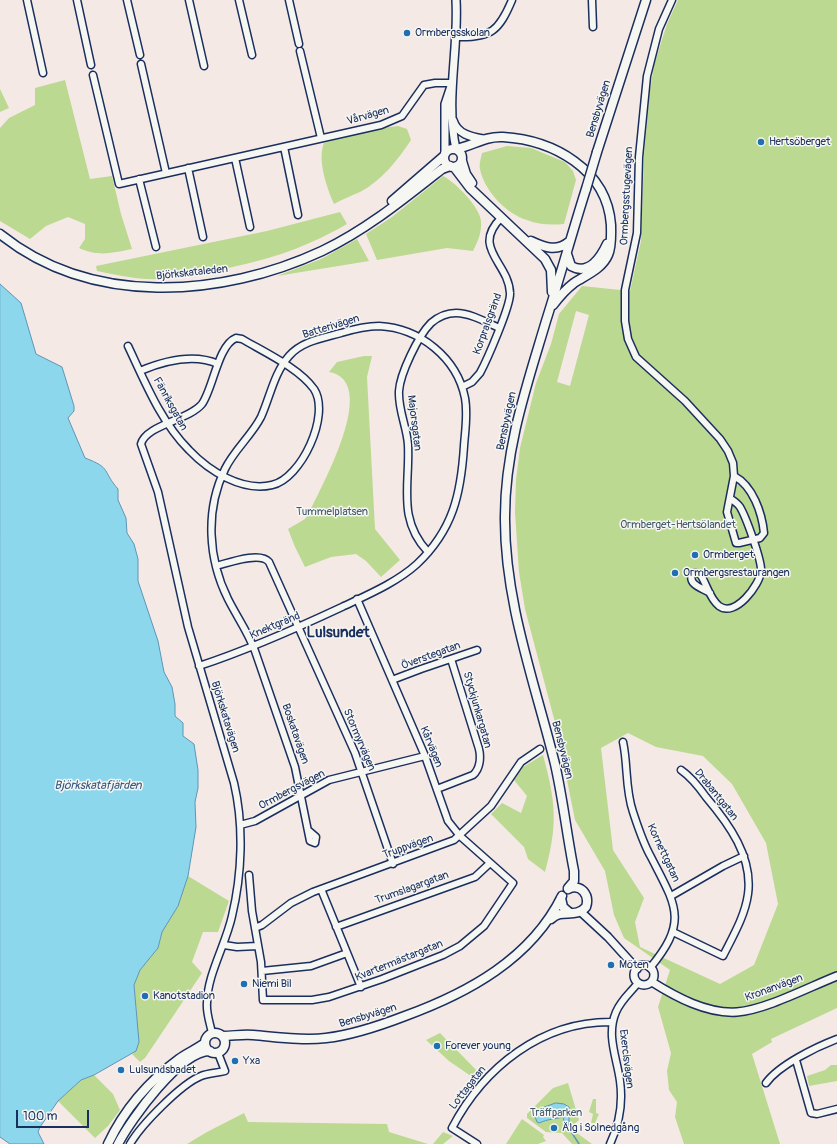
<!DOCTYPE html>
<meta charset="utf-8">
<style>
body{margin:0}
#map{position:relative;width:837px;height:1144px;overflow:hidden;background:#f5e9e5;font-family:Pangolin,sans-serif}
canvas{display:block}
.scale{position:absolute;left:16px;top:1110px;width:73px;height:18px;box-sizing:border-box;border:2px solid #1b2f5e;border-top:0;padding-left:5px;font-size:12px;line-height:14px;white-space:nowrap;color:#1b2f5e;-webkit-text-stroke:3px #f6f6f2;paint-order:stroke}
</style>
<div id="map">
<canvas width="837" height="1144"></canvas>
<div class="scale">100 m</div>
</div>
<script>
const c = document.querySelector('canvas').getContext('2d');
c.lineJoin = 'round';
function fillPath(path, color) {
  c.fillStyle = color;
  c.fill(path, 'evenodd');
}
function stroke(path, color, width, dash) {
  c.strokeStyle = color;
  c.lineWidth = width;
  c.lineCap = dash ? 'butt' : 'round';
  c.setLineDash(dash || []);
  c.stroke(path);
}
function label(font, color, halo, rows, align = 'center') {
  c.font = font + ' Pangolin,sans-serif';
  c.lineWidth = 3;
  c.setLineDash([]);
  c.textBaseline = 'middle';
  c.strokeStyle = halo;
  c.fillStyle = color;
  for (const [text, x, y, turn = 0] of rows) {
    c.save();
    c.translate(x, y);
    c.rotate((+turn || 0) * Math.PI / 180);
    c.textAlign = isNaN(turn) ? turn : align;
    if (halo) c.strokeText(text, 0, 0);
    c.fillText(text, 0, 0);
    c.restore();
  }
}
fillPath(new Path2D(`
 M678,0H837V1008L771,1039L772,1042L752,1054L780,1144H684L675,1117L677,1102L669,1090L667,1071L671,1053L658,1007L670,970L624,938L614,915L605,871L575,820L557,730L525,609L519,572L515,512L516,480L520,448L536,383L551,344L559,314L582,286L630,291L641,241L644,155L650,90L654,65L667,24ZM576,311L589,315L570,386L557,382ZM628,733L656,747L703,756L732,784L766,843L778,904L754,965L720,984L640,947L635,922L644,898L613,850L601,748Z
 M65,80L90,179L112,176L121,214L132,249C111,253 99,257 79,248L85,239V224L68,217L46,226L30,239L0,221V128L9,118L35,105V88Z
 M0,89L9,108L0,112Z
 M398,126L407,129L411,140C398,160 381,181 360,192C351,196 343,199 334,204C327,188 317,160 324,143L374,129Z
 M507,146L531,148L565,162L573,171L576,180L564,224C551,225 539,225 527,220C506,214 484,190 480,169C479,164 481,158 482,153Z
 M443,176C455,182 480,207 481,221C482,232 478,241 473,251L447,248L377,260L366,234L392,217Z
 M340,212L347,224C302,250 262,262 212,271C190,276 168,280 145,279C129,278 113,274 97,271L96,266L267,231Z
 M357,239L369,261L277,276L321,259Z
 M364,356H372L367,377L375,529L400,560L381,577L366,561L356,554L331,557L305,567L295,547L288,529L305,519L309,513C321,487 381,381 329,372L337,362Z
 M543,755C556,803 558,824 545,872L528,859L524,847L491,814L502,803L521,813L527,796L514,780L523,767Z
 M188,876L229,901L218,932H203L192,962L202,973L145,1058L140,1062L132,1054L134,1053L137,1016L134,985L140,970L158,948L162,932L178,906Z
 M440,1033L483,1077L478,1081L449,1061L426,1040Z
 M831,1065H837V1081L809,1086L807,1076L825,1070Z
 M94,1075L113,1094L120,1110L108,1126L95,1138L58,1101L81,1080Z
 M568,1083L579,1120L570,1128L592,1144H572L562,1133L546,1132L527,1118V1114L553,1088Z
 M593,1099H596V1113L599,1114L595,1123H591L593,1114L589,1112Z
 M244,1113L248,1122L387,1124L389,1132L428,1144H187L207,1132Z
 M522,1119L544,1135L543,1137L546,1141L538,1144H506Z
 M443,1132L453,1136L443,1144H433Z`), '#bbd991');
const water = new Path2D(`
 M0,284L21,303L36,354L62,367L74,406V411L68,418L85,458C112,468 102,471 118,489V500L126,518L127,533L134,544L138,559V581L158,641L164,672L172,687L175,704V716L183,723V736L194,744L198,770V788L195,802L196,827L188,876L178,906L162,932L158,948L140,970L134,985L139,1042L136,1051L94,1075L81,1080L58,1101L40,1127L38,1132L44,1144H10L0,1137Z
 M556,1103L564,1104L569,1107V1123L564,1121L563,1117C555,1119 548,1119 539,1123L537,1122L534,1114L542,1108Z`);
fillPath(water, '#8dd7ed');
stroke(water, '#5f94b4', 1);
stroke(new Path2D(`
 M569,1123V1126
 M572,1133L579,1144`), '#5f94b4', 1.5);
const minor = new Path2D(`
 M27,0L43,73
 M77,0L91,65
 M127,0L140,55
 M189,0L204,66
 M239,0L252,55
 M289,0L299,44
 M592,0L593,27
 M672,0L659,29L647,76L639,157L637,233L625,290V321L628,339L636,357L685,401L720,439L728,451L733,463L734,476L727,512L736,543H739L760,538L764,533C762,513 753,486 734,476
 M457,37C491,38 499,31 512,0
 M300,51L321,138
 M141,64L166,173
 M93,75L119,184L381,125L402,116L424,85L435,83H452
 M284,147L298,215
 M235,158L250,227
 M188,168L203,237
 M139,179L156,247
 M128,346C145,382 161,422 189,450C209,471 242,492 272,485C301,479 331,415 314,389C299,368 264,352 242,339L236,338C218,345 213,389 202,404C189,420 146,425 141,444L158,492L188,627L234,783C244,826 242,874 232,916C226,944 207,975 207,1003C206,1013 210,1023 212,1033
 M140,371C164,361 193,353 218,364
 M462,387L472,382L480,373C487,360 511,305 510,293C509,263 471,248 501,218
 M428,552C397,519 410,485 408,445C407,427 398,410 399,391C400,374 418,336 431,323C438,317 447,313 456,313C470,313 486,322 499,328
 M216,566C228,563 260,551 269,562L355,753L393,864
 M710,593C702,588 688,585 692,574L695,573L700,574C707,584 709,598 719,606C735,618 760,585 761,571C762,561 746,517 740,507C738,504 734,501 731,499
 M199,666C248,650 295,629 342,607C367,595 396,583 417,564C453,530 461,494 464,446C465,431 468,414 465,398C457,358 420,328 379,326C366,326 354,329 341,333C323,338 302,341 289,356C274,373 270,397 261,417C252,435 234,450 225,469C205,510 208,559 228,599C237,617 248,632 255,651L295,767L310,841L315,843L316,837L309,831
 M392,680L421,669L477,650
 M623,742C628,765 625,789 633,812C638,827 643,843 651,857C676,906 689,921 650,968
 M437,789L473,775C480,769 481,758 479,749L451,659
 M240,825L255,821L329,780L425,756
 M249,875L252,911L261,962L263,1000H312L329,997L382,979L443,955L460,946L484,926L513,883L460,836L448,821L425,756L357,599
 M321,889L361,987
 M671,896L723,866L744,856
 M336,927L475,877L490,863
 M255,928L262,925L291,903L313,892L454,840L491,806L521,762L540,749
 M673,932L723,956C733,936 745,916 748,894C753,857 729,824 706,797C699,787 691,777 681,770
 M224,945L237,947L258,946
 M262,971L311,966L347,953
 M796,1060L811,1113L817,1114L837,1109
 M766,1083C779,1065 816,1047 837,1039
 M130,1144C141,1125 181,1084 201,1076C208,1073 217,1073 225,1071L218,1053
 M477,1144L452,1128C484,1067 542,1021 612,1022
 M610,1144C619,1125 623,1103 620,1081C617,1058 606,1035 616,1012C621,1000 630,993 638,983`);
const tertiary = new Path2D(`
 M453,120C457,134 471,137 483,139
 M456,149C445,100 459,49 456,0
 M445,154V104L451,86
 M581,912L608,937L637,969
 M634 975a10 10 0 1 1 20 0a10 10 0 1 1-20 0Z
 M652,982C676,997 707,1014 737,1012C765,1010 809,987 837,976`);
const secondary = new Path2D(`
 M444 158a9 9 0 1 1 18 0a9 9 0 1 1-18 0Z
 M456,149C473,146 484,136 503,137C553,140 607,169 611,225C611,234 612,246 608,255C602,269 586,275 574,283C566,289 559,297 553,305
 M597,152L646,0
 M462,161L466,174L472,183
 M454,167L470,188L545,259L551,270L552,292
 M392,201L444,156
 M0,234C91,307 221,298 322,251C366,230 404,199 442,169L450,166
 M531,241C546,248 557,252 570,241
 M567,254L571,266C589,276 601,257 607,244
 M568,888L574,881V871C567,836 563,799 555,764C535,683 504,601 505,516C505,448 527,385 546,321C560,277 572,233 586,189
 M561,898L563,907L570,913
 M551,919C562,908 575,919 586,907C590,895 581,883 568,889
 M205 1043a10 10 0 1 1 20 0a10 10 0 1 1-20 0Z
 M223,1036C233,1036 243,1034 253,1035C277,1037 302,1041 326,1038C353,1035 379,1026 405,1016C468,993 531,959 562,896
 M108,1144C124,1110 149,1081 179,1059C187,1053 197,1049 205,1043
 M118,1144C131,1119 180,1051 210,1051`);
stroke(minor, '#1b2f5e', 9);
stroke(tertiary, '#1b2f5e', 10);
stroke(secondary, '#1b2f5e', 11);
stroke(minor, '#f6f6f2', 6);
stroke(tertiary, '#f6f6f2', 7);
stroke(secondary, '#f6f6f2', 8);
const secondaryBridge = new Path2D(`
 M586,189L597,152`);
stroke(secondaryBridge, '#1b2f5e', 11, []);
stroke(secondaryBridge, '#f6f6f2', 8);
for (const [x, y, r, color] of [
 [407,33,4,"#1f6fb2"],
 [761,142,4,"#1f6fb2"],
 [695,555,4,"#1f6fb2"],
 [675,573,4,"#1f6fb2"],
 [611,965,4,"#1f6fb2"],
 [244,984,4,"#1f6fb2"],
 [145,996,4,"#1f6fb2"],
 [437,1046,4,"#1f6fb2"],
 [235,1061,4,"#1f6fb2"],
 [121,1070,4,"#1f6fb2"],
 [554,1128,4,"#1f6fb2"]
]) {
  const dot = new Path2D();
  dot.arc(x, y, r, 0, 2 * Math.PI);
  c.fillStyle = color;
  c.fill(dot);
  stroke(dot, '#f6f6f2', 1.5);
}
label('11px', '#1b2f5e', '#f6f6f2', [
 ["Ormbergsskolan",415,33],
 ["Hertsöberget",769,142],
 ["Ormberget",703,555],
 ["Ormbergsrestaurangen",683,573],
 ["Möten",619,965],
 ["Niemi Bil",252,984],
 ["Kanotstadion",153,996],
 ["Forever young",445,1046],
 ["Yxa",243,1061],
 ["Lulsundsbadet",129,1070],
 ["Älg i Solnedgång",562,1128]
], 'left');
label('11px', '#1b2f5e', '#f6f6f2', [
 ["Bensbyvägen",599,109,-73],
 ["Vårvägen",368,116,-16],
 ["Ormbergsstugevägen",627,196,-87],
 ["Björkskataleden",192,273,-6],
 ["Korpralsgränd",488,324,-70],
 ["Batterivägen",331,327,-17],
 ["Fänriksgatan",170,404,61],
 ["Bensbyvägen",507,421,-78],
 ["Majorsgatan",414,423,83],
 ["Knektgränd",275,626,-23],
 ["Överstegatan",431,656,-20],
 ["Styckjunkargatan",477,710,74],
 ["Björkskatavägen",225,717,73],
 ["Boskatavägen",295,734,71],
 ["Stormyrvägen",359,740,67],
 ["Kårvägen",431,747,68],
 ["Bensbyvägen",562,750,76],
 ["Ormbergsvägen",292,790,-28],
 ["Drabantgatan",716,795,51],
 ["Truppvägen",408,847,-20],
 ["Kornettgatan",663,853,65],
 ["Trumslagargatan",412,888,-20],
 ["Kvartermästargatan",399,961,-22],
 ["Kronanvägen",774,988,-20],
 ["Bensbyvägen",368,1016,-17],
 ["Exercisvägen",626,1059,83],
 ["Lottagatan",468,1088,-52]
]);
label('11px', '#435a6b', '#f6f6f2', [
 ["Tummelplatsen",332,512],
 ["Ormberget-Hertsölandet",678,525],
 ["Träffparken",556,1113]
]);
label('italic 12px', '#385982', '#f6f6f2', [
 ["Björkskatafjärden",98,786]
]);
label('bold 15px', '#1b2f5e', '#f6f6f2', [
 ["Lulsundet",338,633]
]);
</script>
